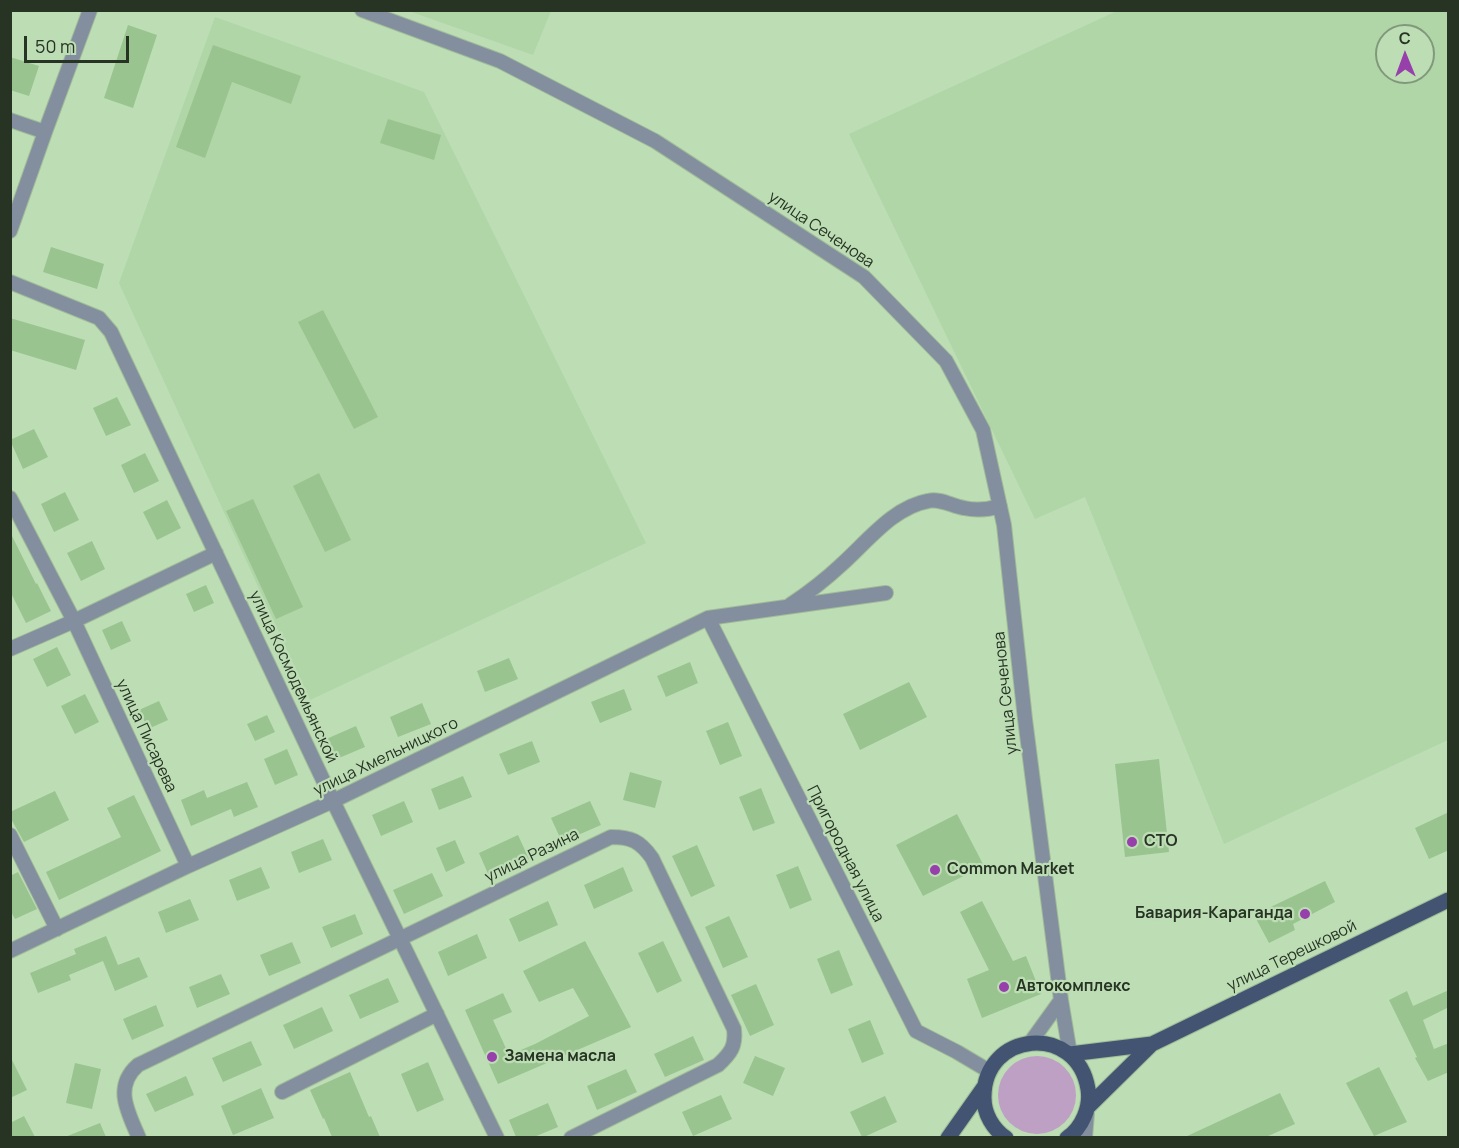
<!DOCTYPE html>
<meta charset="utf-8">
<style>
body{margin:0}
#map{position:relative;width:1459px;height:1148px;overflow:hidden;background:#bdddb5;font-family:Manrope,sans-serif}
canvas{display:block}
.frame{position:absolute;inset:0;border:12px solid #273424;pointer-events:none}
.north{position:absolute;left:1375px;top:24px;width:60px;height:60px;box-sizing:border-box;background:#bdddb5;border:2px solid #81997b;border-radius:50%;rotate:359deg;font-size:16px;font-weight:700;line-height:24px;text-align:center;color:#273424}
.north::after{content:'';display:block;margin:auto;width:21px;height:27px;background:#973fab;clip-path:polygon(50% 0,100% 100%,50% 72%,0 100%)}
.scale{position:absolute;left:24px;top:36px;width:105px;height:27px;box-sizing:border-box;border:3px solid #273424;border-top:0;padding-left:8px;font-size:18px;line-height:21px;white-space:nowrap;color:#273424;-webkit-text-stroke:4px #bdddb5;paint-order:stroke}
</style>
<div id="map">
<canvas width="1459" height="1148"></canvas>
<div class="frame"></div>
<div class="north">С</div>
<div class="scale">50 m</div>
</div>
<script>
const c = document.querySelector('canvas').getContext('2d');
c.lineJoin = 'round';
function fillPath(path, color) {
  c.fillStyle = color;
  c.fill(path, 'evenodd');
}
function stroke(path, color, width, dash) {
  c.strokeStyle = color;
  c.lineWidth = width;
  c.lineCap = dash ? 'butt' : 'round';
  c.setLineDash(dash || []);
  c.stroke(path);
}
function label(font, color, halo, rows, align = 'center') {
  c.font = font + ' Manrope,sans-serif';
  c.lineWidth = 4.5;
  c.setLineDash([]);
  c.textBaseline = 'middle';
  c.strokeStyle = halo;
  c.fillStyle = color;
  for (const [text, x, y, turn = 0] of rows) {
    c.save();
    c.translate(x, y);
    c.rotate((+turn || 0) * Math.PI / 180);
    c.textAlign = isNaN(turn) ? turn : align;
    if (halo) c.strokeText(text, 0, 0);
    c.fillText(text, 0, 0);
    c.restore();
  }
}
fillPath(new Path2D(`
 M409,11H551L533,55Z
 M1117,11H1448V740L1224,844L1085,497L1035,519L849,134ZM1387,36H1423V72H1387Z
 M215,17L424,92L646,543L310,700L119,283Z`), '#b0d5a7');
fillPath(new Path2D(`
 M998 1095a39 39 0 1 1 78 0a39 39 0 1 1-78 0Z`), '#bea0c5');
fillPath(new Path2D(`
 M128,25L157,35L133,108L104,98Z
 M213,45L301,76L291,104L232,82L205,158L176,147Z
 M10,57L39,66L29,96L10,90Z
 M388,119L441,135L434,160L380,143Z
 M51,247L104,264L97,289L43,272Z
 M323,310L378,417L354,429L298,322Z
 M10,318L85,340L76,370L10,350Z
 M117,397L131,425L106,436L93,408Z
 M34,429L48,457L23,469L10,440Z
 M145,453L159,481L134,493L121,465Z
 M319,473L351,540L325,552L293,486Z
 M65,492L79,520L54,532L41,504Z
 M253,499L303,607L276,619L226,511Z
 M167,500L181,528L157,540L143,512Z
 M10,532L36,584L37,583L51,611L26,623L10,591Z
 M92,541L105,569L81,581L67,553Z
 M206,585L214,603L194,612L186,594Z
 M122,621L131,641L111,650L102,630Z
 M57,647L71,675L47,687L33,659Z
 M509,658L518,679L485,692L477,671Z
 M690,662L698,683L666,697L657,676Z
 M909,682L927,717L860,750L843,714Z
 M624,689L632,710L600,723L591,702Z
 M85,694L99,722L75,734L61,706Z
 M159,701L168,720L148,729L139,710Z
 M422,703L431,724L398,737L390,717Z
 M267,715L275,732L255,741L247,724Z
 M728,722L742,756L720,765L706,731Z
 M356,726L365,747L332,761L324,740Z
 M532,741L540,762L508,775L499,754Z
 M287,749L298,775L275,785L264,759Z
 M1159,759L1169,852L1125,857L1115,764Z
 M630,772L662,781L655,808L623,800Z
 M463,776L472,797L439,810L431,789Z
 M247,782L258,807L234,817L231,809L191,826L181,800L204,790L207,798Z
 M761,788L775,823L753,831L739,797Z
 M55,791L69,820L24,842L10,817V812Z
 M134,795L161,851L59,900L46,872L121,837L107,808Z
 M404,801L413,822L381,836L372,815Z
 M590,801L601,825L562,842L551,818Z
 M1449,812V850L1429,859L1415,828Z
 M957,814L984,866L923,896L896,845Z
 M518,835L529,859L489,876L479,853Z
 M323,839L332,860L299,873L291,852Z
 M455,840L465,863L446,872L436,848Z
 M697,845L715,886L691,897L672,856Z
 M798,866L812,900L790,909L776,875Z
 M261,867L270,888L237,901L229,880Z
 M623,867L633,891L594,909L584,885Z
 M18,872L37,909L15,919L10,910V876Z
 M432,873L443,896L404,914L393,890Z
 M1325,881L1335,902L1293,924L1295,930L1269,943L1254,915Z
 M190,899L199,920L166,933L158,912Z
 M548,901L558,925L519,942L509,919Z
 M982,901L1013,961L1026,956L1041,994L982,1018L967,979L989,970L960,912Z
 M355,914L363,934L331,948L322,927Z
 M729,916L748,957L723,968L705,927Z
 M477,934L487,958L448,976L438,952Z
 M106,936L118,965L139,957L148,977L115,991L103,961L69,975L71,980L38,993L30,973L76,954L74,949Z
 M585,941L631,1027L498,1084L465,1010L503,993L512,1012L493,1020L509,1055L535,1044L589,1016L573,988L539,1002L523,971Z
 M663,941L682,981L657,993L638,953Z
 M292,942L301,963L269,976L260,955Z
 M839,950L853,985L831,994L817,959Z
 M221,974L230,994L197,1008L189,987Z
 M388,978L399,1002L360,1019L349,995Z
 M756,984L774,1025L750,1036L731,995Z
 M1449,990V1007L1423,1020L1434,1049L1449,1043V1072L1428,1081L1415,1058L1417,1057L1389,1000L1407,991L1413,1006Z
 M156,1005L164,1026L132,1040L123,1019Z
 M322,1007L333,1031L294,1049L283,1025Z
 M870,1020L884,1054L862,1063L848,1029Z
 M693,1036L704,1060L665,1077L654,1054Z
 M251,1041L262,1065L223,1082L212,1058Z
 M10,1056L27,1090L10,1098Z
 M755,1056L785,1068L773,1096L743,1083Z
 M428,1062L444,1100L417,1112L401,1074Z
 M75,1063L101,1069L92,1109L66,1103Z
 M1379,1067L1407,1122L1374,1136L1346,1083Z
 M626,1069L637,1092L597,1110L587,1086Z
 M350,1072L369,1117L371,1116L380,1137H332L324,1118L323,1119L310,1090Z
 M186,1076L194,1095L155,1112L146,1094Z
 M261,1088L274,1118L233,1135L221,1106Z
 M1280,1093L1295,1124L1266,1137H1185Z
 M721,1095L732,1119L693,1136L682,1112Z
 M885,1096L897,1122L864,1137H862L850,1112Z
 M548,1103L558,1127L534,1137H516L509,1120Z
 M24,1116L35,1137H10V1123Z
 M100,1123L106,1137H65Z`), '#99c48f');
const minor = new Path2D(`
 M362,10L500,61L655,141L864,277L946,361L983,430L1004,525L1025,719L1061,1000L1070,1054
 M10,120L45,132
 M10,231L45,132L90,10
 M10,282L99,318L111,332L333,801L497,1138
 M10,498L74,621L188,866
 M790,605C808,593 825,580 841,565C866,543 893,507 928,501C940,498 952,506 964,508C977,511 987,510 1000,506
 M708,618L916,1031L957,1052L989,1071
 M10,649L74,621L216,553
 M10,835L57,929
 M10,951L188,866L333,801L708,618L886,593
 M1030,1043L1061,1000
 M282,1092L437,1014
 M139,1138C128,1112 113,1087 138,1065L611,837C631,837 640,841 652,858L734,1029C736,1046 731,1053 718,1065L571,1138
 M1085,1138L1087,1113`);
const major = new Path2D(`
 M1070,1054L1152,1044L1448,900
 M1087,1108L1152,1044
 M948,1138L984,1087
 M1006,1138C993,1129 984,1114 984,1098C983,1031 1077,1022 1088,1089C1091,1107 1082,1128 1067,1138`);
stroke(minor, '#9fbb98', 16);
stroke(major, '#9fbb98', 17);
stroke(minor, '#838e9f', 14);
stroke(major, '#425472', 15);
for (const [x, y, r, color] of [
 [1132,842,6,"#973fab"],
 [935,870,6,"#973fab"],
 [1305,914,6,"#973fab"],
 [1004,987,6,"#973fab"],
 [492,1057,6,"#973fab"]
]) {
  const dot = new Path2D();
  dot.arc(x, y, r, 0, 2 * Math.PI);
  c.fillStyle = color;
  c.fill(dot);
  stroke(dot, '#bdddb5', 2);
}
label('16px', '#273424', '#bdddb5', [
 ["улица Сеченова",821,230,34],
 ["улица Космодемьянской",293,677,65],
 ["улица Сеченова",1006,693,-96],
 ["улица Писарева",146,736,65],
 ["улица Хмельницкого",386,757,-26],
 ["Пригородная улица",845,854,63],
 ["улица Разина",532,856,-26],
 ["улица Терешковой",1292,956,-26]
]);
label('bold 16px', '#273424', '#bdddb5', [
 ["СТО",1144,842],
 ["Common Market",947,870],
 ["Бавария-Караганда",1293,914,"right"],
 ["Автокомплекс",1016,987],
 ["Замена масла",504,1057]
], 'left');
</script>
